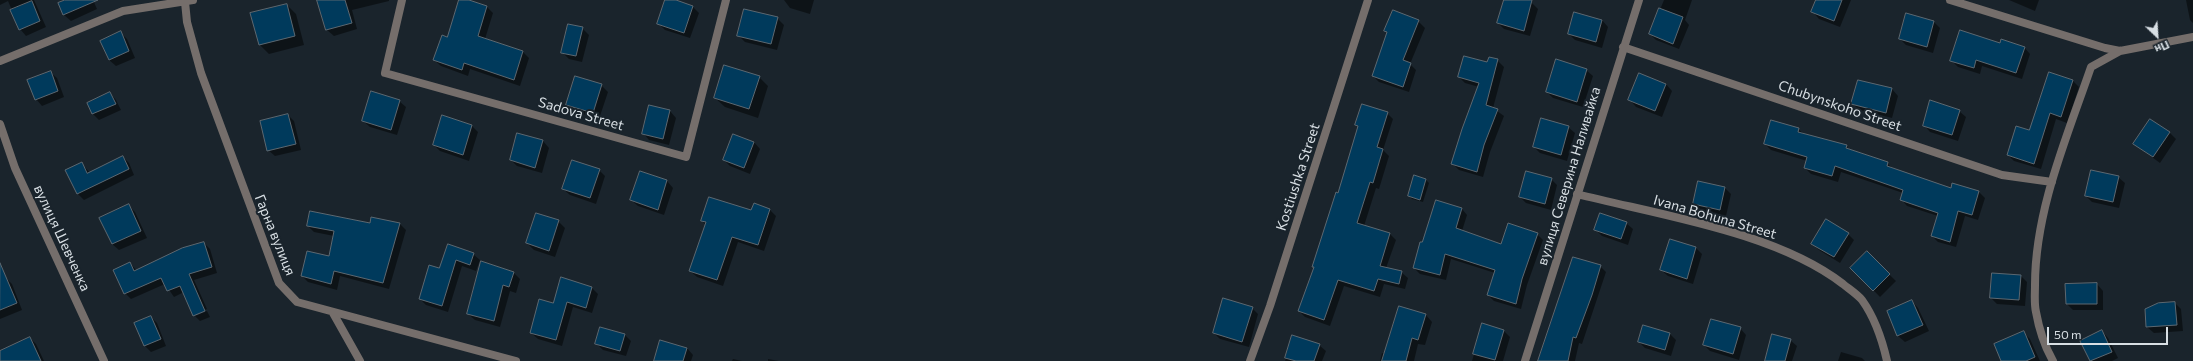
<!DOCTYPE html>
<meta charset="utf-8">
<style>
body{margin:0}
#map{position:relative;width:2193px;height:361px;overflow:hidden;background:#1a242c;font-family:Commissioner,sans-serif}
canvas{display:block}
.north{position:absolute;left:2137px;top:16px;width:40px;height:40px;-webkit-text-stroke:3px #1a242c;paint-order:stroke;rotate:155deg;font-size:11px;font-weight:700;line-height:16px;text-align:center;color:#d8dfe4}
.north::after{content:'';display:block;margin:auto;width:14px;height:18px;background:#d8dfe4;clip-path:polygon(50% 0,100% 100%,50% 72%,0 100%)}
.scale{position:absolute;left:2047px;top:327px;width:121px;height:18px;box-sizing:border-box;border:2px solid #d8dfe4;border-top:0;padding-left:5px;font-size:12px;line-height:14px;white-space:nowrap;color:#d8dfe4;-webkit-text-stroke:3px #1a242c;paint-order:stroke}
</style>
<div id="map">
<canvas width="2193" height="361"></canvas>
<div class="north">Пн</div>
<div class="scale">50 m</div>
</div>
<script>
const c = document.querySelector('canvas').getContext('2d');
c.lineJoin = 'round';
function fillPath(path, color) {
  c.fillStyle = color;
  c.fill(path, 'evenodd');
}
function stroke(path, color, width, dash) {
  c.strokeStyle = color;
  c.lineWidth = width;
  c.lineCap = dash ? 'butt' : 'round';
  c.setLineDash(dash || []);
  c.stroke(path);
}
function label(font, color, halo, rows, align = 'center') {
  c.font = font + ' Commissioner,sans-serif';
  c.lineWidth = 4;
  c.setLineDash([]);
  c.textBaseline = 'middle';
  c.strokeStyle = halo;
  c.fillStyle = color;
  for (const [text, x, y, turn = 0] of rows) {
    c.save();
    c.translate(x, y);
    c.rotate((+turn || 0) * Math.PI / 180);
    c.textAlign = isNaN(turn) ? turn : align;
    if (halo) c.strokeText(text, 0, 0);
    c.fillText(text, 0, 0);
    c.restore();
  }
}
fillPath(new Path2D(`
 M0,0H34L46,27L26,36L20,29L8,1L0,5Z
 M67,0H93L97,9L71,21L64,15L59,4Z
 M323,0H389V1L352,10L357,29L334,36L327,30L319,1Z
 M460,0L486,6L493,13L485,39L523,52L529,58L520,86L470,69L468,76L441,66L434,60L448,38Z
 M666,0H673L693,7L699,13L690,38L665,30L658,23Z
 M784,0H814L810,14L790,8Z
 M1505,0H1523L1531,2L1538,9L1530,36L1504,29L1498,23Z
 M1664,0H1692L1685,20L1689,25L1679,49L1656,40L1650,34Z
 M1817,0H1851L1840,27L1819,19L1813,12Z
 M2009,0H2039L2035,11Z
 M2186,0H2193V23L2190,20Z
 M287,5L296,14L304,45L269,54L260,45Z
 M777,18L784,25L777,50L745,42L738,35Z
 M1602,20L1608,27L1602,48L1575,40L1569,34Z
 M1418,21L1425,28L1410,64L1416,70L1409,92L1379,82L1373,76L1388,33L1386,31Z
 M1934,22L1940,28L1933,53L1906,45L1900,39Z
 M582,28L589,35L582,62L569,59L562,52Z
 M121,33L127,39L135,58L116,66L109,60Z
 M2001,44L2024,47L2030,54L2022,79L1982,66L1980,74L1958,67L1952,61Z
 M1497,60L1504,67L1493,108L1504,116L1490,152L1483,177L1459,170L1452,163L1479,87L1465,83L1459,77Z
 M1586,70L1593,76L1583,107L1553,98L1547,92Z
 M50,72L57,78L64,97L42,106L36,99Z
 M1640,74L1666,84L1672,91L1662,117L1636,107L1630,100Z
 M759,77L768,86L758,118L725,107L715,98Z
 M1858,81L1892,89L1898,96L1892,118L1859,110L1853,104Z
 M2073,81L2079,87L2067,123L2056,119L2041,169L2014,161L2008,155Z
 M601,85L608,92L599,119L573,111L567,104Z
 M110,93L116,100L121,110L99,120L93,114L88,103Z
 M399,101L406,107L397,135L370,127L363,121Z
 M650,106L670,111L676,118L669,145L649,140L643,133Z
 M1959,111L1966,117L1958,141L1930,132L1924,125Z
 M1387,113L1393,119L1383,150L1389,156L1379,189L1376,188L1364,226L1390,234L1396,240L1386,268L1401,272L1408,278L1405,289L1384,284L1380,297L1344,286L1330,326L1305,317L1299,311L1339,194L1359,127L1356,125Z
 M288,115L294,121L301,150L275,156L268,150Z
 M443,117L472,126L478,132L469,161L440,151L434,145Z
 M1568,127L1575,133L1567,161L1540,153L1534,147Z
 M1798,129L1804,134L1846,146L1850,150L1887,163L1893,169L1952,189L1979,192L1985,198L1978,220L1965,216L1956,247L1938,242L1932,236L1938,216L1907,206L1901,199L1903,193L1841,172L1838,182L1811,174L1805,168L1807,161L1771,150L1765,144Z
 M2169,132L2176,139L2160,163L2134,144Z
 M518,134L543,141L549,148L542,173L517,166L511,160Z
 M754,142L760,149L750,174L730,166L724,160Z
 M123,157L129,163L134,175L84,200L78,194L81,163L90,173Z
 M599,170L605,176L596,204L570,195L563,189Z
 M640,172L667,181L673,188L664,215L638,206L631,200Z
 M2118,177L2125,183L2119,208L2092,202L2086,196Z
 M1551,179L1557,185L1551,210L1526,203L1520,197Z
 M1426,180L1429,183L1423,202L1412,199L1409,196Z
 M1725,188L1731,194L1726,216L1701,210L1694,204Z
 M129,206L135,212L147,238L119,250L112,244Z
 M1462,209L1467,215L1462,231L1501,245L1537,234L1543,240L1527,285L1521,309L1494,301L1488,295L1495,273L1451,259L1446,280L1420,274L1414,268Z
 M770,210L776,216L764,251L738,242L723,286L697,277L690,271L706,225L702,221Z
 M558,221L565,228L555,257L534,250L527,243Z
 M1626,223L1633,229L1628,245L1602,236L1596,230Z
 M400,224L406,230L389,289L340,276L337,290L308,282L302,276L330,258L334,236L314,232L308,226Z
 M1848,234L1854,240L1840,263L1819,250L1812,244Z
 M1671,240L1696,248L1702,254L1693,284L1668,276L1661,270Z
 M204,243L210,249L217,273L194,280L207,309L195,314V316L207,311L210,317L200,321L194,315L184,292L174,297L165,284L131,299L125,293L130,263L137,271Z
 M448,245L473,254L480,260L476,271L462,266L448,312L426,305L420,299L440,269Z
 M1867,253L1896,281L1880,297L1852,268Z
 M1600,266L1606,272L1582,344L1579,343L1575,361H1540Z
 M514,273L520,279L516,293L510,291L500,327L475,320L468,314Z
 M2021,276L2027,282L2025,306L1997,304L1991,298Z
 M6,278L12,284L22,310L0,319V280Z
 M561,278L592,288L598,294L592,313L573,307L562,346L538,339L531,333L553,304Z
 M2097,284L2103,291V310H2073L2067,304Z
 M1912,301L1918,308L1929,331L1905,342L1898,336L1888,312Z
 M2175,303L2181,309L2183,331L2154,333L2147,327L2146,310Z
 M1252,308L1258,314L1249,347L1220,339L1214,333Z
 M1426,315L1432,322L1425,345L1418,344L1414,361H1380L1382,353L1386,354Z
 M151,317L157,323L166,346L151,352L145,346Z
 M1483,324L1504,331L1510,337L1503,361H1472Z
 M1740,328L1746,335L1739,360L1710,351L1704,345Z
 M2102,331L2108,338L2118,358L2112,361H2091L2081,342Z
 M2024,333L2030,339L2040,361H2002Z
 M1670,334L1676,340L1671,356L1645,348L1639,342Z
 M625,335L631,341L626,356L603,350L597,344Z
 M1293,336L1319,345L1326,351L1322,361H1285Z
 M30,338L36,344L44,361H7Z
 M1790,340L1797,346L1792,361H1766Z
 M687,348L693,355L691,361H655Z
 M1841,352L1862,358L1865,361H1838Z
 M733,359L742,361H732Z
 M768,359L779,361H768Z`), '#0007');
const building = new Path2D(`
 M65,0H98L63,15L58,3Z
 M317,0H345L352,23L326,30Z
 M459,0H469L487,6L478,36L523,51L514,80L464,63L462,70L433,60L442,35L447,37Z
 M665,0H676L693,6L684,33L657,24Z
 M1504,0H1532L1524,31L1497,23Z
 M1816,0H1842L1834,21L1811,12Z
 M32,1L40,21L19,30L10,10Z
 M287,4L295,36L259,45L250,13Z
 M1659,8L1683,17L1673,44L1649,34Z
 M744,9L778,17L771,44L737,36Z
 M1393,10L1419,20L1403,60L1411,63L1403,87L1372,76L1387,32L1384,31Z
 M1574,12L1602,20L1596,42L1568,34Z
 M1906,13L1934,21L1927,47L1899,39Z
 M568,24L583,27L576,56L561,53Z
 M1960,30L2000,43L2001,39L2025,47L2016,73L1976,60L1974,68L1950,61Z
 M121,31L129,51L109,60L100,41Z
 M1464,56L1487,62L1489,57L1498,59L1486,105L1498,109L1484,145L1477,172L1451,164L1462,129L1479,83L1458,77Z
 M1556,59L1587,69L1577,102L1546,92Z
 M724,65L760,76L749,109L714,98Z
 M51,71L58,91L35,100L27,80Z
 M2049,72L2073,80L2061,117L2050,113L2034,164L2007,155L2016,126L2029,130Z
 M1639,73L1666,84L1655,111L1628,100Z
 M575,76L602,84L593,113L566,105Z
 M1858,80L1892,88L1886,113L1851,104Z
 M371,91L400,100L391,130L362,121Z
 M110,92L116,104L92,114L87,103Z
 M1930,100L1960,110L1952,135L1923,126Z
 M1362,104L1388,112L1377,147L1383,149L1373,183L1370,182L1357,223L1390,233L1380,266L1402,271L1399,284L1378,279L1374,291L1338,280L1324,320L1298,311L1314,267H1312L1336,192L1338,193L1358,126L1355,125Z
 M649,105L670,110L663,139L642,134Z
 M288,114L296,144L267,151L260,121Z
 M442,115L472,125L463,155L433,145Z
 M1541,118L1569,126L1561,155L1533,147Z
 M2150,119L2170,132L2153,157L2133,144Z
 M1771,120L1799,128L1798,132L1847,145L1846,148L1888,162L1887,166L1951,188L1952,183L1979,191L1972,215L1958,211L1950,242L1931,236L1938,213L1900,200L1903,190L1835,166L1832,176L1804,168L1807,157L1764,144Z
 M517,133L543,140L535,168L510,160Z
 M733,134L754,142L744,168L723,160Z
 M123,156L129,169L77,194L65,170L82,162L87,173Z
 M572,160L600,169L590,198L562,189Z
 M2091,170L2119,176L2113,202L2085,196Z
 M640,171L667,180L658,210L630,200Z
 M1526,171L1552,178L1545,204L1519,197Z
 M1414,175L1426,179L1420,200L1408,196Z
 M1698,181L1725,187L1720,210L1693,204Z
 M709,197L751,210L754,203L770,209L758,245L732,237L717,280L689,271L706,222L701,221Z
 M1436,200L1462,208L1456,228L1501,244L1508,223L1538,233L1522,279L1516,304L1487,295L1495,270L1445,254L1440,275L1413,268L1420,242H1422Z
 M129,204L141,231L112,244L99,218Z
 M310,211L370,223L371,217L400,223L383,283L334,271L331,284L301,276L307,251L329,256L334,231L307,226Z
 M536,213L559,220L549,251L526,243Z
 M1600,213L1627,222L1621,239L1594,230Z
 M1826,219L1849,233L1834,257L1811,244Z
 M1670,239L1696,247L1687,279L1660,270Z
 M204,242L212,267L189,274L205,311L193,316L180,286L167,291L161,278L124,294L113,270L130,262L134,271L182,248Z
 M448,244L474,253L470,265L456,260L442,306L419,299L429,265L439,268Z
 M1867,251L1890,274L1873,291L1850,268Z
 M1573,257L1601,265L1592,295L1576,338L1573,337L1568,361H1538Z
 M481,261L514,272L509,287L503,285L494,321L467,314Z
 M0,263L17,303L0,310Z
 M1992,273L2021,275L2019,300L1990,298Z
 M561,277L592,287L586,308L567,302L556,340L530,333L539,299L553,303Z
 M2097,283V304H2066L2065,284Z
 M1223,298L1253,307L1242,342L1213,333Z
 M1912,300L1923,325L1897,336L1887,311Z
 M2175,302L2177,325L2146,327L2145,309L2158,303Z
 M1399,306L1426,314L1418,340L1412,338L1406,361H1382Z
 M151,316L161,339L144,346L134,323Z
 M1711,319L1741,327L1733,354L1703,345Z
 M1482,323L1504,330L1495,360L1473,354Z
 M1643,325L1670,333L1665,350L1638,342Z
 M600,327L625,334L620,351L595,344Z
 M2102,330L2112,352L2090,361L2080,341Z
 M2024,331L2035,357L2026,361H2001L1994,344Z
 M1772,334L1791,339L1785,361H1765Z
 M1292,335L1320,344L1314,361H1296L1285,358Z
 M30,337L41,361H0V351Z
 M660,340L687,348L683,361H654Z`);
fillPath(building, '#003a5c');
stroke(building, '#5c6871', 1);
stroke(new Path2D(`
 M402,0L385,73L686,157L726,0
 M1950,0L2105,48L2120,51L2193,37
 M185,2L187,22L201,73L279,283L297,302L516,361
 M1623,47L2002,175L2052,182
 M0,61L123,11L193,0
 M0,124L15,168L104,361
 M1577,194C1659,215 1776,232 1843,284C1849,289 1857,294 1862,300C1875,318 1882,339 1887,361
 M333,313L360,361
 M1250,361L1270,306L1368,0
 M1525,361L1639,0
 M2053,361C2045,347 2039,329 2036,312C2034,304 2035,294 2035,285C2035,210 2067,137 2091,67L2120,51`), '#756e6b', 8);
label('14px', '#d8dfe4', '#1a242c', [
 ["Chubynskoho Street",1840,106,19],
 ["Sadova Street",581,114,16],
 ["вулиця Северина Наливайка",1569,176,-73],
 ["Kostiushka Street",1298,177,-72],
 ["Ivana Bohuna Street",1715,217,16],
 ["Гарна вулиця",275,235,68],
 ["вулиця Шевченка",62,238,65]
]);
</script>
